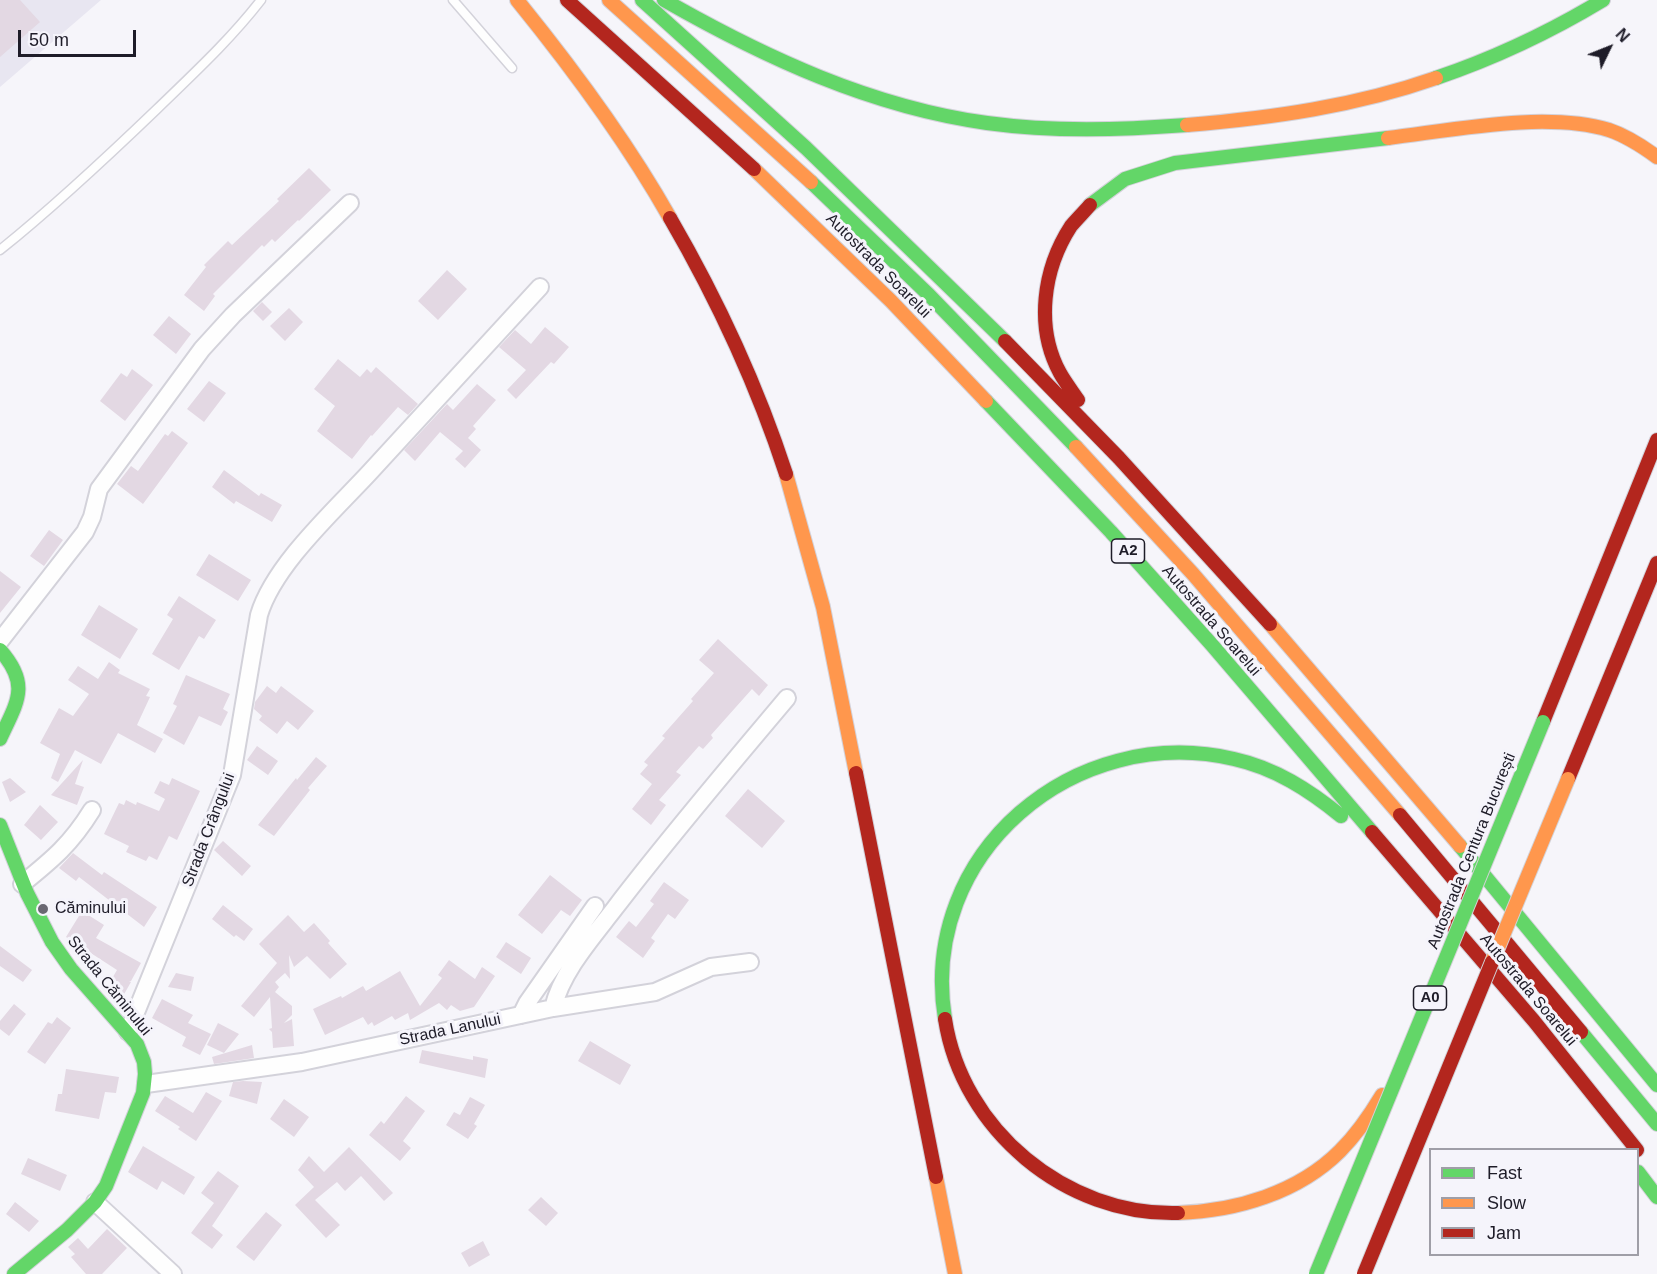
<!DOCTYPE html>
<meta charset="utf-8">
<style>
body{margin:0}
#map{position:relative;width:1657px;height:1274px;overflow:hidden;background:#f6f5fa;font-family:Arial,sans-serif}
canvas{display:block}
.legend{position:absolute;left:1429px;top:1148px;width:210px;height:108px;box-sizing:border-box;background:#f5f4fb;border:2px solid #9f9ea7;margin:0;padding:8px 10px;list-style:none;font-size:18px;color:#1e1c28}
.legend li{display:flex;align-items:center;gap:12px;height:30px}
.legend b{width:30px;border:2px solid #9f9ea7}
.north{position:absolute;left:1579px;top:18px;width:60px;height:60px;-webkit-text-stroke:4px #f5f4fb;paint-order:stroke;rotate:47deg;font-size:16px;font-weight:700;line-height:24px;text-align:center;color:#1e1c28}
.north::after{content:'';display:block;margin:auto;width:21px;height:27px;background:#1e1c28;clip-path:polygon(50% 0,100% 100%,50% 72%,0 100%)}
.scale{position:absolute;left:18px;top:30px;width:118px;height:27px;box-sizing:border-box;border:3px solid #1e1c28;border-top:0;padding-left:8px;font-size:18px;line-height:21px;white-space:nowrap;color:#1e1c28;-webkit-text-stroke:4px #f5f4fb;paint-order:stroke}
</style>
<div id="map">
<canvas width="1657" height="1274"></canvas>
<ul class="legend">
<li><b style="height:8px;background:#63d668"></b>Fast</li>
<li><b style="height:8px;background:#ff974d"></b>Slow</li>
<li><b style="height:8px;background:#b3261e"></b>Jam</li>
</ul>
<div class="north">N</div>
<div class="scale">50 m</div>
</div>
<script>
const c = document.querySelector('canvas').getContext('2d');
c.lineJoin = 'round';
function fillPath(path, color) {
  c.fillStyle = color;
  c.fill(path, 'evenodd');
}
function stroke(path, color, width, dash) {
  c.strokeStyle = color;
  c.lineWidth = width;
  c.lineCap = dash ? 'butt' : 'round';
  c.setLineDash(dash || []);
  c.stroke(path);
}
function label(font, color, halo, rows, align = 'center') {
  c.font = font + ' Arial,sans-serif';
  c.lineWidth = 6;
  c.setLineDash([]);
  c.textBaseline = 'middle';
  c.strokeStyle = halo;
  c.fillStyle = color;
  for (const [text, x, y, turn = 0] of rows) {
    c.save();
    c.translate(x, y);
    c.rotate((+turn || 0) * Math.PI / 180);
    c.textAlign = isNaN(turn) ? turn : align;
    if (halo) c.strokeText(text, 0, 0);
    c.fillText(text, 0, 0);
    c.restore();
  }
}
fillPath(new Path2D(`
 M0,0H101L0,87Z`), '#e8e6f1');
fillPath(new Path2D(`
 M0,0H20L40,22L0,57Z
 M309,168L331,190L299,221L298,220L275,242L272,239L264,247L262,245L213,294L215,296L204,311L184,295L206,267L204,265L228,241L232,245L279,201L277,199Z
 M447,270L467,289L438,320L418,301Z
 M262,302L272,312L263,321L253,311Z
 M289,308L303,322L285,341L270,326Z
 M169,316L191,334L176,354L153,335Z
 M545,327L569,347L554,364L551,362L516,399L507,390L526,370L499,347L515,330L531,344Z
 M338,359L360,377L367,369L371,373L376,367L418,404L408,415L398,407L372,436L371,435L352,459L317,431L335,406L314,389Z
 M132,369L153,385L125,421L100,401L121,373L127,377Z
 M209,381L226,393L204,422L187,409Z
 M477,384L496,400L473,426L476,429L468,438L481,450L465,468L455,459L463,451L440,432L415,461L404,450L447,404L453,410Z
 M172,431L188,443L143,504L117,484L131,466L138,471L165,434L168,436Z
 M224,470L259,496L261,493L282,505L272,522L236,501L234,504L212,487Z
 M49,530L63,540L44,566L30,556Z
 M209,554L251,580L238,601L196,575Z
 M0,571L21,587L0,613Z
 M179,596L216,620L204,639L199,636L179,670L152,654L173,619L167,615Z
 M99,605L138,629L120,659L81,635Z
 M718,639L768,685L759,696L752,689L711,735L713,738L703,749L699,746L676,772L681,775L659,800L666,805L651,825L632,809L652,784L640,774L648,765L644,762L665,738L662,736L693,701L691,699L714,673L699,660Z
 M109,662L120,670L118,673L150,689L146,696L150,697L137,725L163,739L155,753L118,733L101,764L75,750L58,782L51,778L60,754L40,743L59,708L73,716L89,694L68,680L78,666L98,679Z
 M186,675L230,694L223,709L228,712L221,726L199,716L184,745L163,733L177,706L173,704Z
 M267,686L276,693L281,686L314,711L298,730L287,721L277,734L259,720L262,716L254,709L255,702Z
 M257,746L278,761L268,775L247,760Z
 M316,757L327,766L308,788L310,790L274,836L258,825L296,778L297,780Z
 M83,760L75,784L84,787L77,805L51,795Z
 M10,778L26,792L10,802L2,782Z
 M172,778L200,791L177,840L169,836L157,860L149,856L146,861L126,852L129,846L104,834L119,803L124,805L126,800L136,805L137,802L159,811L165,799L154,793L160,781L169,785Z
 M748,789L785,821L762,848L725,816Z
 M40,805L58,822L41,840L24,825Z
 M223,841L251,866L242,876L214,850Z
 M73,853L102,875L104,872L157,907L144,927L79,877L76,881L59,868Z
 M550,875L582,900L570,916L561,910L542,934L518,915Z
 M664,882L689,900L675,919L668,914L651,938L655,941L643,958L616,937L629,921L636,927L654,904L650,901Z
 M223,905L253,929L244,941L236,935L234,937L212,919Z
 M82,911L104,925L96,938L141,963L131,981H129L131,982L123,996L107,987L117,970L66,937Z
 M288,915L304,932L314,923L330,941L328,943L347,964L330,979L307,956L294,967L289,955L290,979L285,973L275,982L279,987L275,992L292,1006V1015L284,1023L292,1019L294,1046L273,1048L272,1032L269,1029L272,1028L270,997L254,1017L241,1006L277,963L259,944Z
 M506,942L531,958L521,974L496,957Z
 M0,946L32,970L23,982L0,966Z
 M449,960L475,979L482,967L495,976L474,1007L460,1011L451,1005L447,1010L439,1003L410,1020L408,1013L395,1020L392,1016L374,1026L372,1022L368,1025L363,1017L325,1035L313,1009L341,996L342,998L363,986L366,991L400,971L420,1006L442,978L438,975Z
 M176,973L194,977L191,991L168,987Z
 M162,999L193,1015L188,1023L211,1034L200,1055L182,1046L186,1037L152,1018Z
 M14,1004L26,1014L9,1036L0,1029V1021Z
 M57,1017L71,1028L45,1064L27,1052L48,1022L52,1024Z
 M218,1023L239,1034L224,1053L207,1045Z
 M590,1041L631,1065L620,1085L578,1061Z
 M252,1045L254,1058L214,1064L212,1057Z
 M422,1050L473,1060V1056L488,1059L485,1078L419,1063Z
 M66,1069L119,1077L116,1093L105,1092L99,1119L55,1111L58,1094H62Z
 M243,1081L262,1082L257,1104L229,1096L233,1082Z
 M206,1092L222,1101L196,1141L178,1129L180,1127L155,1111L165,1096L193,1113Z
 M406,1096L425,1111L403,1141L411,1148L400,1161L369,1135L381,1121L384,1124Z
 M470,1097L485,1105L474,1124L477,1126L468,1139L446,1125L454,1112L460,1115Z
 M284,1099L309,1117L294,1137L270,1119Z
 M143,1146L195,1177L184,1195L162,1181L157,1190L128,1172Z
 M349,1147L393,1193L384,1201L361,1176L345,1191L337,1182L315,1200L340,1225L326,1238L295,1205L314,1187L298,1170L309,1156L324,1172Z
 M28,1158L67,1175L60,1191L21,1174Z
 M218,1171L239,1186L212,1226L223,1235L212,1249L191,1233L214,1203L201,1193Z
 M541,1197L558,1213L546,1226L528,1210Z
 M15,1202L39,1221L29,1232L6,1214Z
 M266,1212L282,1225L254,1261L236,1247Z
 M107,1229L127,1248L102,1274H86L71,1257L75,1254L68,1247L78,1238L88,1249Z
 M483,1241L490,1255L469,1267L461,1253Z`), '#e3d8e3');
const lane = new Path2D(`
 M453,0L512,68
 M0,250C55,206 106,158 157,109C193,74 230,40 261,0`);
const street = new Path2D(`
 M0,641L85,532L92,517L99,489L202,349L233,315L350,203
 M22,884C53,859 71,844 92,810
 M553,1008C562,971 592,938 615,908C670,836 729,767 787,698
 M521,1015L527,1003L595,906
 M128,1032L232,775L259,615C274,565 334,511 370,472C427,410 483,349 540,287
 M146,1084L302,1062L553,1008L655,992L711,967L750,962
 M95,1202L173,1274`);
const fast = new Path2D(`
 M642,0L806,148L1005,341
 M664,0C764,57 871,107 987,123C1053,132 1120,130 1187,125
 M1436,78C1495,58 1550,32 1603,0
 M811,182L929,295L1076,447
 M1090,205L1125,179L1175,163L1388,138
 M986,401L1111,532L1212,645L1372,832
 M0,650C31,685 17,702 0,739
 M0,825L27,893L52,942L71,969L137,1044L144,1062L145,1074L143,1093L106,1186L95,1202L67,1230L14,1274
 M1460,846L1657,1085
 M945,1019C918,853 1075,722 1234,759C1275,768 1309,790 1341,816
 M1581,1032L1657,1124
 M1638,1172L1657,1197`);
const slow = new Path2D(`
 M517,0C573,69 626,140 670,218
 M609,0L811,182
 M1187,125C1272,118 1356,106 1436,78
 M1388,138C1454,130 1545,111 1609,130C1627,136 1642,146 1657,157
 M754,169L891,301L986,401
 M1076,447L1193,574L1400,815
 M786,474L823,607L856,773
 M1270,624L1460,846
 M936,1177L955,1274
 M1178,1213C1236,1211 1298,1193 1340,1151C1357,1134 1370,1115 1382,1095`);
const jam = new Path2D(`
 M567,0L754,169
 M670,218C717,299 757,385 786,474
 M1005,341L1119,458L1270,624
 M1078,400C1072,391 1065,382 1060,373C1035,327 1043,269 1071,226C1077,219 1084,212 1090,205
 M1543,722L1657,440
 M856,773L936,1177
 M1568,779L1657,563
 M1400,815L1581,1032
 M1372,832L1534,1021L1637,1150
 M945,1019C962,1130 1066,1216 1178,1213`);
stroke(lane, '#d3d2da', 11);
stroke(street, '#d3d2da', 20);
stroke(fast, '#d3d2da', 16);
stroke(slow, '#d3d2da', 16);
stroke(jam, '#d3d2da', 16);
stroke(lane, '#fefefe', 8);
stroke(street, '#fefefe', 16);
stroke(fast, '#63d668', 14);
stroke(slow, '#ff974d', 14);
stroke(jam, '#b3261e', 14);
const fastBridge = new Path2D(`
 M1316,1274L1543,722`);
const slowBridge = new Path2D(`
 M1492,962L1568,779`);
const jamBridge = new Path2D(`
 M1364,1274L1492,962`);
stroke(fastBridge, '#d3d2d7', 16, []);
stroke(slowBridge, '#d3d2d7', 16, []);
stroke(jamBridge, '#d3d2d7', 16, []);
stroke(fastBridge, '#63d668', 14);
stroke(slowBridge, '#ff974d', 14);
stroke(jamBridge, '#b3261e', 14);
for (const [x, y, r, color] of [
 [43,909,6,"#6a6872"]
]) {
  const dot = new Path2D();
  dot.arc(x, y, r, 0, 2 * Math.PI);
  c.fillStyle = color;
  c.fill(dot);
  stroke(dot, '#f5f4fb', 2);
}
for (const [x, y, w] of [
 [1128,551,33],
 [1430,998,33]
]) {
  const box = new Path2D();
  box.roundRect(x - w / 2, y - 12, w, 24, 4.5);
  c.fillStyle = '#f5f4fb';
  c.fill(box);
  stroke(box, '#1e1c28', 1.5);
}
label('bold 15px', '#1e1c28', null, [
 ["A2",1128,551],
 ["A0",1430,998]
]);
label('16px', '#1e1c28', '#f5f4fb', [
 ["Autostrada Soarelui",878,266,45],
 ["Autostrada Soarelui",1211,621,49],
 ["Strada Crângului",209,830,-69],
 ["Autostrada Centura București",1472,851,-68],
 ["Strada Căminului",109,986,51],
 ["Autostrada Soarelui",1528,990,50],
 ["Strada Lanului",450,1030,-12]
]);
label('16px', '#1e1c28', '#f5f4fb', [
 ["Căminului",55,909]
], 'left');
</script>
